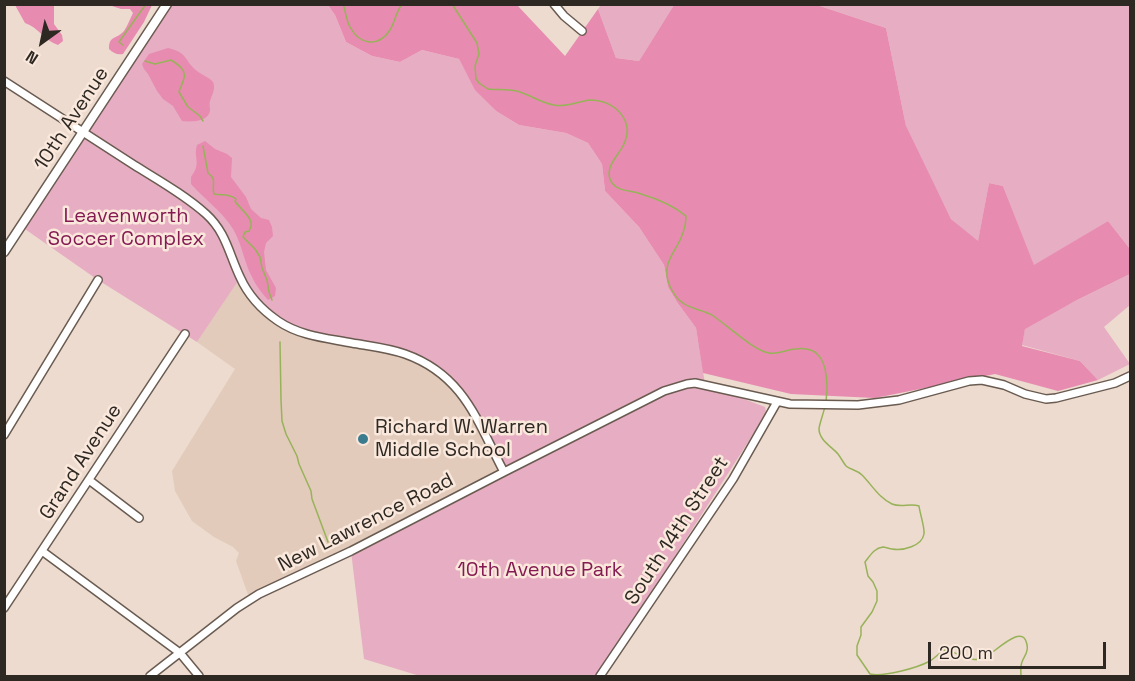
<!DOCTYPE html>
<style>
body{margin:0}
#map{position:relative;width:1135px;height:681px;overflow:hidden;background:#ecdbce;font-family:"Space Grotesk",sans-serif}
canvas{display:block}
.frame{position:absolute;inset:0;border:6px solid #2e2823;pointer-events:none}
.north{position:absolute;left:12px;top:12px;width:60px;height:60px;-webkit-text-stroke:4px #f9e8db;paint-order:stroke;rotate:213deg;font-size:16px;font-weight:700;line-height:24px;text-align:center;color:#2e2823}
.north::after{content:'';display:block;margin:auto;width:21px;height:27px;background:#2e2823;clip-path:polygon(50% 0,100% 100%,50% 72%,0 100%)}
.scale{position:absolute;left:928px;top:642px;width:178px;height:27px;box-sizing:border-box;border:3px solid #2e2823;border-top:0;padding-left:8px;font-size:18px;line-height:21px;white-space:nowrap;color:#2e2823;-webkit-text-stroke:4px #f9e8db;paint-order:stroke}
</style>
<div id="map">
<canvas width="1135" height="681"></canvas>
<div class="frame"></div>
<div class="north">N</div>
<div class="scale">200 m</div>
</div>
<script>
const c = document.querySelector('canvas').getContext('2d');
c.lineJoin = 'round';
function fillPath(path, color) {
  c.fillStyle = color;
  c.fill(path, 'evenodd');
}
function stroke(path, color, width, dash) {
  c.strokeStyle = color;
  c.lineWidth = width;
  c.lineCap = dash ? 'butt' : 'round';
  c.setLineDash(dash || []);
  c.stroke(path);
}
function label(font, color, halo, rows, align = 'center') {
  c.font = font + ' "Space Grotesk",sans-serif';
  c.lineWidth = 5;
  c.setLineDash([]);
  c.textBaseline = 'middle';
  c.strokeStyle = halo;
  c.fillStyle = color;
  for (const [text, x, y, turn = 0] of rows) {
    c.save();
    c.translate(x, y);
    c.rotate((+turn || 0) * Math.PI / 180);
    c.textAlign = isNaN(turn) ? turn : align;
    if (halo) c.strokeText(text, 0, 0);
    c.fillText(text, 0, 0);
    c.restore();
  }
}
fillPath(new Path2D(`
 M240,277L418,359L459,389L504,472L250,600L236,561L239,553L233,547L214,537L192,521L175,491L172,471L235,369L197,342Z`), '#e2cbbb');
fillPath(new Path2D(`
 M167,5H328L335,15L346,42L372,56L400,62L422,50L459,59L475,89L496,111L519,125L566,133L588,143L602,164L605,191L639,227L664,265L668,287L677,302L696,328L705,384L765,407L766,412L754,433L598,676H420L364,659L351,551L503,472L459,389L418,359L295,331L264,310L240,278L197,342L98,280L22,227Z
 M601,5H674L639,61L616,58L598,9Z
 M817,5H1130V249L1108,221L1034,266L1003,186L989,183L978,242L951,219L907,131L886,28Z
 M1130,274V305L1104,327L1130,364L1098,380L1080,361L1022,345L1025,328L1077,300Z`), '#e7adc3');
fillPath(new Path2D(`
 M15,5H54V24L62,35L63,41L58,45C45,41 38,27 25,23Z
 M109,5H152L144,22L123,54C117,55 113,53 109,49C109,35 116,40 124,31C128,25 130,19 133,13L130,9H121Z
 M328,5H517L565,56L598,9L616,58L639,61L674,5H817L886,28L906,126L951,219L978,241L989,183L1003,186L1034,265L1108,221L1130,249V274L1077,300L1025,329L1022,346L1080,361L1098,380L1058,391L995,374L875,398L791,394L703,373L696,328L677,302L668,287L664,265L639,227L605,191L602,164L588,143L566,133L519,125L496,111L475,90L459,59L422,50L400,62L372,56L346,42L335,15Z
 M168,48C189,53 184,61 197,71C202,75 209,77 213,82C216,88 212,95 210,101C209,104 210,107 210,110C209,122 191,122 182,121L173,106L163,99L157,91L148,74L144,69L142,64L149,54Z
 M205,141L215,149L227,154L232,158L231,177L246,197L251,209L261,218L269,220L272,227L273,236L266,243L264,252L266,270L276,288L275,296L268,300C262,293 256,286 252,277C244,262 242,244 233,229C222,211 204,199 191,184V177C202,162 193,159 197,145Z`), '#e78bb1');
stroke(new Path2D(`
 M343,4C346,12 346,20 350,27C360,45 378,48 390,30C395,22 396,12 402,4
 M452,4L477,43L479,54L475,66L476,79L479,83L488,89C497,90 512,89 520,92C532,96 542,103 554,105C567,108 578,101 590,100C615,100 636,121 623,146C617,157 603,169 612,183C619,192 631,190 641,194C658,199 673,205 686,216C686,224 684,231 681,238C676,250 665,261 667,276C668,285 675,298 683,303C691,309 703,310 712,315C727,325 753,350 769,353C778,355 787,349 796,349C802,348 813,349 817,354C828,363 828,389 826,402
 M123,45L119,42L146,4
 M145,61L155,64L171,60C179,65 188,71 183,81C182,85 180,88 179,92L188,107L200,116L203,121
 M203,146L208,173C218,180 211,184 214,194C222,196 228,193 236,199L235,201C241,211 257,219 249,231L245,232L243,237L255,249L260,257L262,268L267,280L269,292L272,300
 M280,342L281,400L282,421L286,434L297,456L299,464L311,491L312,499L328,542
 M825,406C824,412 819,425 819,429C819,440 832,447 838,454C841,458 843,462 846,466C851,470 857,470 862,475C872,485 879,498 892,504C901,508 910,503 919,506C920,514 925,528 924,534C922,546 903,551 892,549C890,549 885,547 883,547C874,548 870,556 865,562L868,576L873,582L877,591V601L872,612L861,627V635L857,646V655L870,674C884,677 917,668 930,661C935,658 939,653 945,650C957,652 971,662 982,659C992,656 1023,620 1027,645C1029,652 1024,656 1022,662C1020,667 1021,672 1021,676`), '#98b259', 1.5);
const minor = new Path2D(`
 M554,4L564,16L582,31
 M4,81C48,109 91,137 134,165C158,180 185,195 206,214C226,232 229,254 240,277C248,295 262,310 278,321C300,336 326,338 352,343C369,346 388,348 405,354C464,375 477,421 504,472
 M4,435L98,280
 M89,480L139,518
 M42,551L180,653L199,676
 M4,608L185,334
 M150,676L237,608L259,594L351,551L504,472L664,391L687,384L695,383L790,404L858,405L899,400L969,381L982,380L1004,385L1025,394L1046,399L1056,398L1115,383L1130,376
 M600,676L733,479L777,402`);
const tertiary = new Path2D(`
 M4,252L167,4`);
stroke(minor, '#6a5b51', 10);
stroke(tertiary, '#6a5b51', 11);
stroke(minor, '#fff', 7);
stroke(tertiary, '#fff', 8);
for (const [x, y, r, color] of [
 [363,439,6,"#3b7b8e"]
]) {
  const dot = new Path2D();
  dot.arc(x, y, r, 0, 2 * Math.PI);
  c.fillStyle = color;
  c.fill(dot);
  stroke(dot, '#f9e8db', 2);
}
label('20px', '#2e2823', '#f9e8db', [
 ["10th Avenue",72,119,-57],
 ["Grand Avenue",81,462,-57],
 ["New Lawrence Road",366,523,-27],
 ["South 14th Street",677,531,-57]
]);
label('20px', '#851a53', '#f9e8db', [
 ["Leavenworth",126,217],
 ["Soccer Complex",126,240],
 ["10th Avenue Park",540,571]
]);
label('20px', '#2e2823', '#f9e8db', [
 ["Richard W. Warren",375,428],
 ["Middle School",375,451]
], 'left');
</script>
